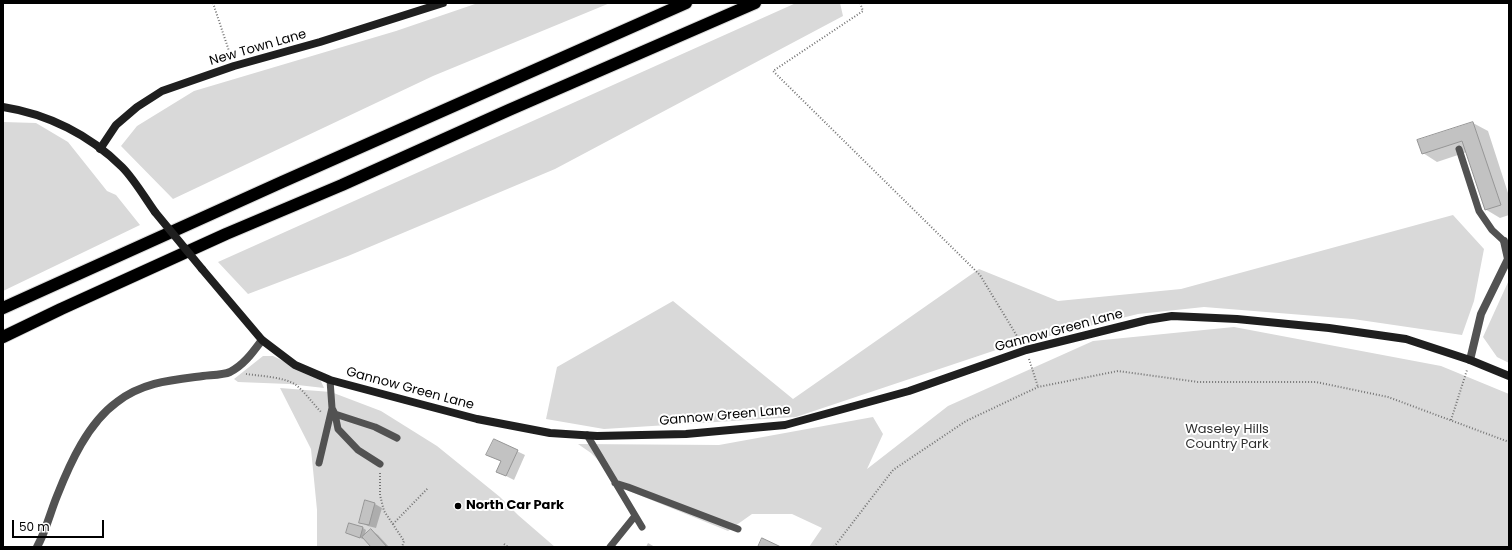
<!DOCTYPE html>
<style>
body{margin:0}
#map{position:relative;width:1512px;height:550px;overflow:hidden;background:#fff;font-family:Poppins,sans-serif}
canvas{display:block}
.frame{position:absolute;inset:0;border:4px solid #000;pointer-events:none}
.scale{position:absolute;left:12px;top:520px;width:92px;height:18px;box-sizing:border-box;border:2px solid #000;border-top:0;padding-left:5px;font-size:12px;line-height:14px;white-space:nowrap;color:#000;-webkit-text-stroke:3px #fff;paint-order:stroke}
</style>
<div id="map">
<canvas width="1512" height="550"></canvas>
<div class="frame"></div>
<div class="scale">50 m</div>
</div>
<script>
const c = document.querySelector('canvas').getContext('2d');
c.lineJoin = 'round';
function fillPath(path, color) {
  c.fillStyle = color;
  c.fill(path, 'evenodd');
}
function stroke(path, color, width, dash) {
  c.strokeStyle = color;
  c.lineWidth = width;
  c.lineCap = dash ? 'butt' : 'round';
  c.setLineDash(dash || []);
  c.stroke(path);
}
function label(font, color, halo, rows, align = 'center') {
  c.font = font + ' Poppins,sans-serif';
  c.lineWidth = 4;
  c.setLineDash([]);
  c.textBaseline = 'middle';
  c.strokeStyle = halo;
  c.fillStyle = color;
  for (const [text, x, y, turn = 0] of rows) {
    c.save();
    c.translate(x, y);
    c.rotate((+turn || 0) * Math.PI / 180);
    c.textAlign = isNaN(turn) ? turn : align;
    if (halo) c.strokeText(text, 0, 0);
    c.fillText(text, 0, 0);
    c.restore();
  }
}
fillPath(new Path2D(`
 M478,3H610L433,76L173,199L121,146L137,126L194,91L396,31Z
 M796,3H840L843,16L555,169L348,256L248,294L218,262Z
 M3,122L36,123L68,142L107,191L116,195L140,225L3,291Z
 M1453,215L1484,249L1474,301L1462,335L1353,319L1204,307L1138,314L1008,346L796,417L604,429L546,419L557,367L673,301L793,399L979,269L1058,301L1181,289Z
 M1509,280V363L1497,357L1483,337Z
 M1234,327L1441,366L1509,394V547H809L822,528L792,514H752L728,531L629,491L591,453L578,444L719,445L873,417L883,434L867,469L948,406L1093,341Z
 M263,356H273L320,379L324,388L289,384L238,382L234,379Z
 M280,388L331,392L381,411L437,446L500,497L518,515L555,547H317V510L311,449Z`), '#d9d9d9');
fillPath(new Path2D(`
 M1473,123L1488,131L1509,196V215L1500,218L1485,209L1467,152L1437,162L1423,153L1419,141Z
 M494,440L525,455L514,480L498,472L502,462L488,455Z
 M375,504L382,508L376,528L368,526L360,522Z
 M363,528L366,530L364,537L371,530L378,535L389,547H372L364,537L363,539L347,533Z
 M648,543L655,547H646Z`), '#0003');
const building = new Path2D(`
 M1473,122L1501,205L1485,210L1462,141L1422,154L1417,140Z
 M494,439L518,450L506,476L496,472L501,461L486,455Z
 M365,500L375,503L369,525L359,523Z
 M349,523L363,527L360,538L346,533Z
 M371,529L387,547H371L362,537Z
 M762,538L781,547H758Z`);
fillPath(building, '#c2c2c2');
stroke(building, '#969696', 1);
const highway = new Path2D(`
 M3,308L282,182L686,3
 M3,337L61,309L226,234L342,185L509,110L755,3`);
stroke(highway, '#dbdbdb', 14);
stroke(new Path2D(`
 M213,3L231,57
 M860,3L863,11L773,71L980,275L1020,341
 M1029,359L1038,387
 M246,374C260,376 285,377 296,385C306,393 313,404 322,413
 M1451,420L1467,370
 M380,473V495L384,511L404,541L402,547
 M393,524L428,488
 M504,544L508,547
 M834,547L893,470L966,421L1038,387L1118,371L1198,382H1316L1388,397L1509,442`), '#747474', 2, [1, 2]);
stroke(new Path2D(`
 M1459,149L1479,211L1492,230L1504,241
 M330,380L332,408L335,414L338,429L358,450L380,464
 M335,414L375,427L397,438
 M587,435L642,527
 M319,463L332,408
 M615,483L628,487L738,529
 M610,547L635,516`), '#525252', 7);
stroke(new Path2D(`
 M1470,360L1481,314L1508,259L1504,241
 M37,547C46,531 50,513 57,496C70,463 88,423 117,402C143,382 172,380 203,376C211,375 223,375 230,372C244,365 253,352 262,340`), '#525252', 8);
stroke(new Path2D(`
 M3,107C48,114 90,135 122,167C134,179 145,198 155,212
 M100,149L116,125L137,107L162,91L234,66L320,42L443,3
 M202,269L262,340L295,365L330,380L405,400L477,419L550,433L597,436L686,434L785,425L909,391L1026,350L1147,320L1172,316L1237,319L1329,328L1406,339L1470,360L1509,376`), '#1f1f1f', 8);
stroke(highway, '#000', 12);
stroke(new Path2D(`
 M155,212L202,269`), '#1f1f1f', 8);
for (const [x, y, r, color] of [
 [458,506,4,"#000"]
]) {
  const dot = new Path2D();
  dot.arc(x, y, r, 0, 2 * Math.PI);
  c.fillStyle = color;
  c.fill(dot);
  stroke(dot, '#fff', 1.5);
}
label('13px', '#000', '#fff', [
 ["New Town Lane",258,48,-16],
 ["Gannow Green Lane",1059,331,-15],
 ["Gannow Green Lane",410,389,15],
 ["Gannow Green Lane",725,416,-5]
]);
label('13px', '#303030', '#fff', [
 ["Waseley Hills",1227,430],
 ["Country Park",1227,445]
]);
label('bold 13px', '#000', '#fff', [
 ["North Car Park",466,506]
], 'left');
</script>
